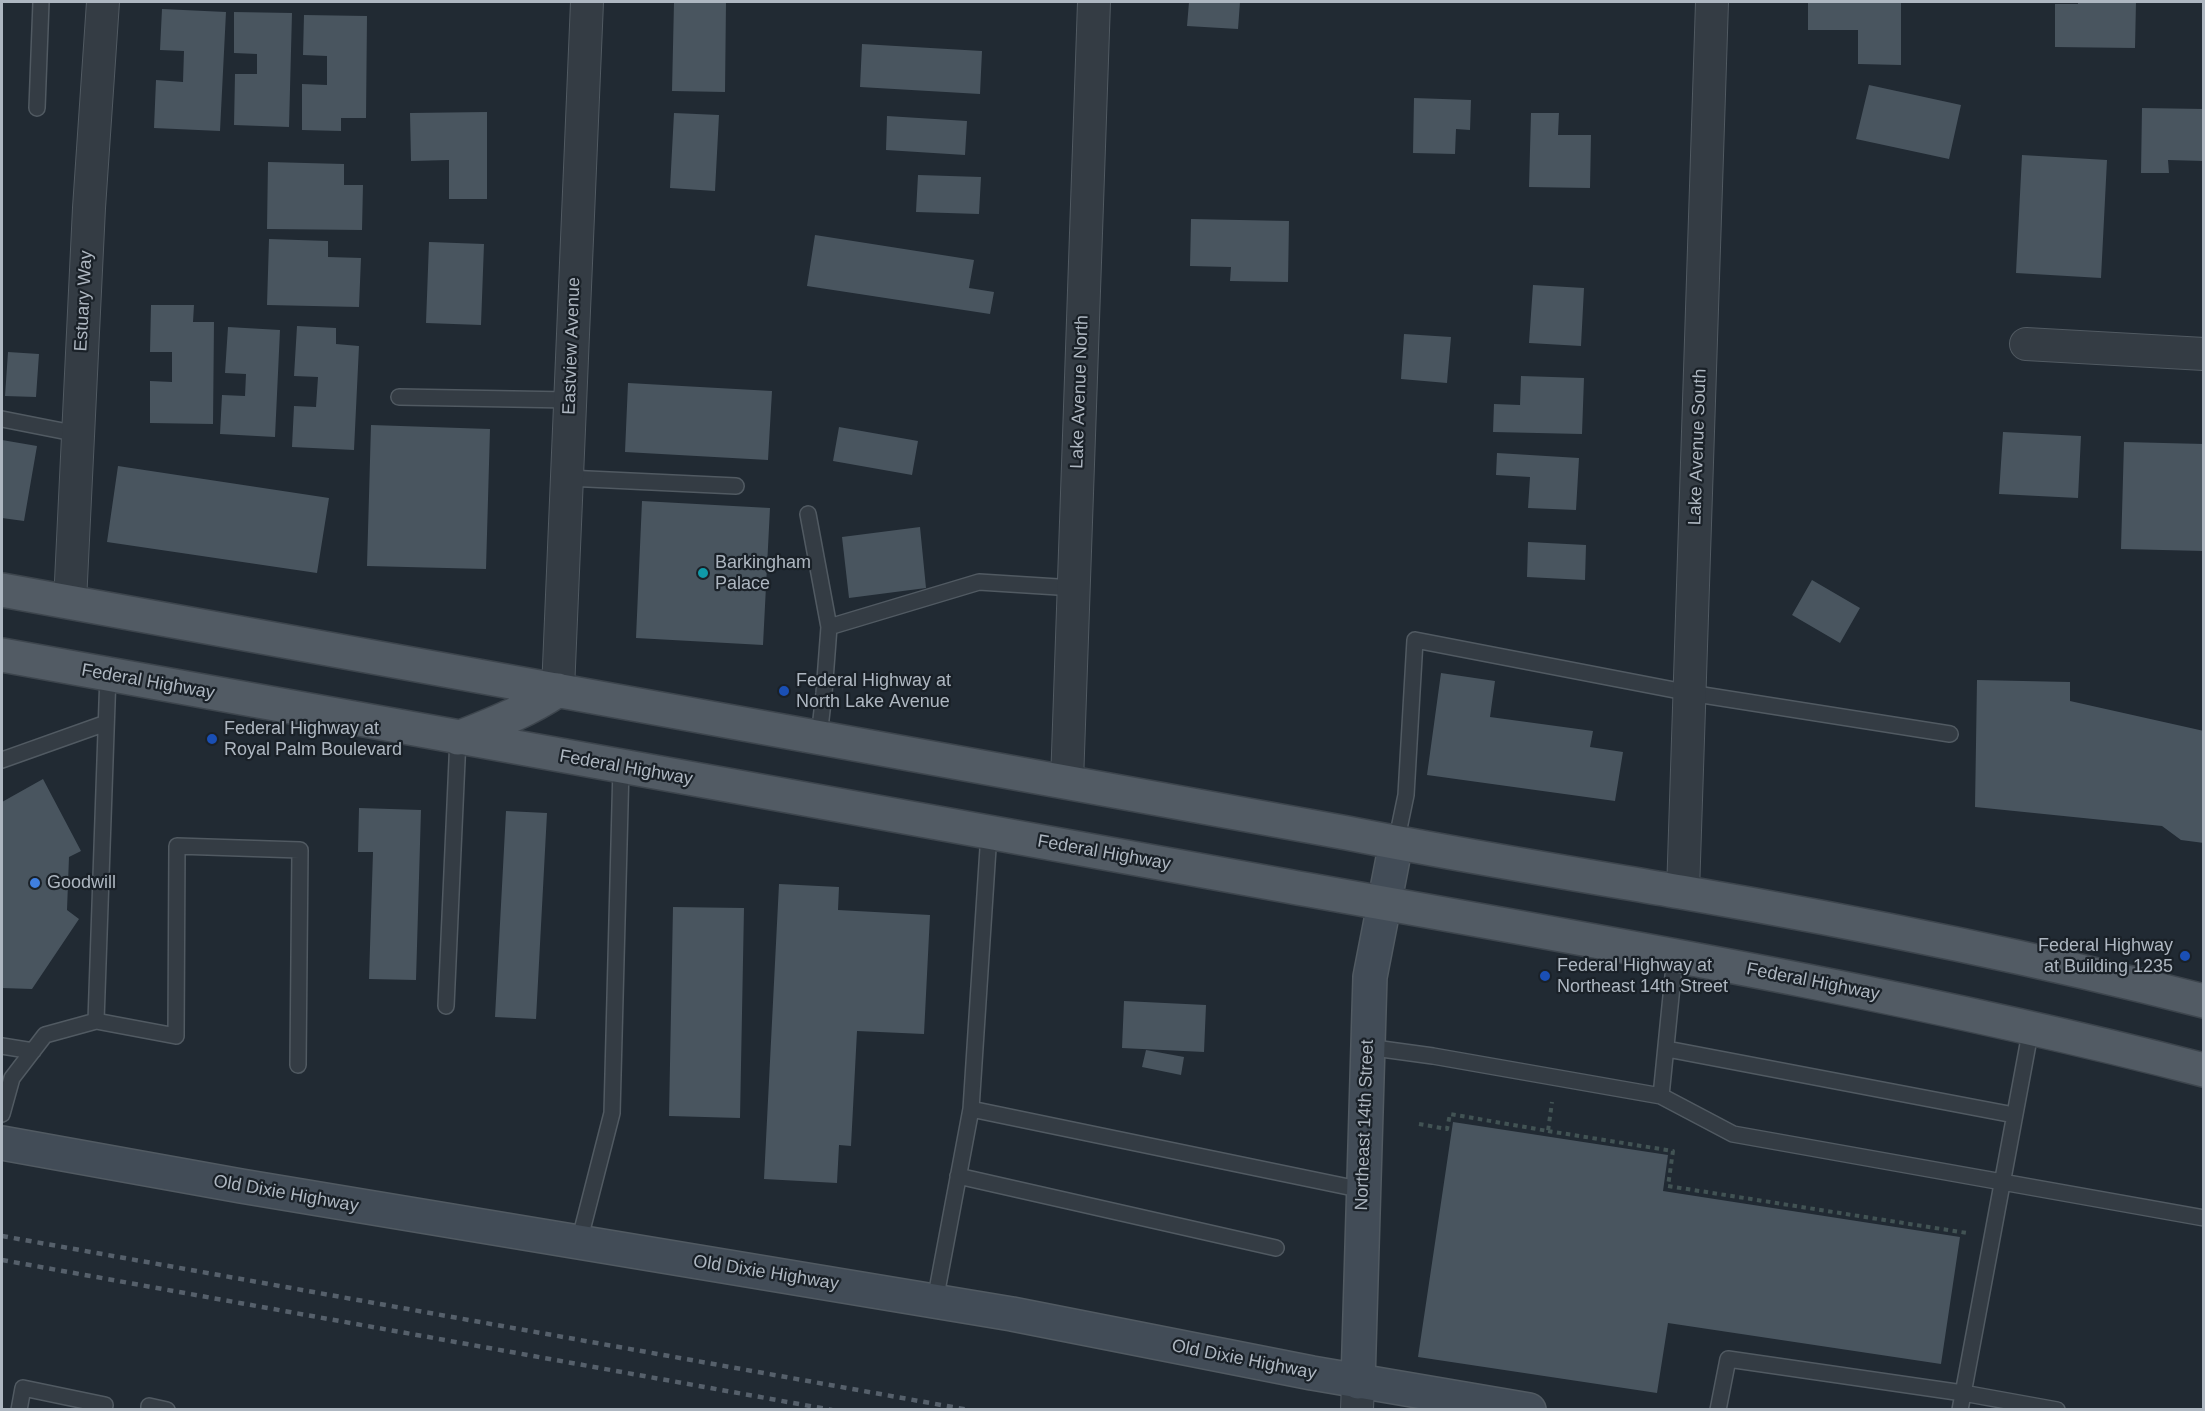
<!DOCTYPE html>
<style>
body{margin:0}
#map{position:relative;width:2205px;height:1411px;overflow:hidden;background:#212a33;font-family:Helvetica,sans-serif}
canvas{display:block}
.frame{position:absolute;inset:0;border:3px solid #aeb7c1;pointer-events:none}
</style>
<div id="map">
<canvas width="2205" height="1411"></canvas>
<div class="frame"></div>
</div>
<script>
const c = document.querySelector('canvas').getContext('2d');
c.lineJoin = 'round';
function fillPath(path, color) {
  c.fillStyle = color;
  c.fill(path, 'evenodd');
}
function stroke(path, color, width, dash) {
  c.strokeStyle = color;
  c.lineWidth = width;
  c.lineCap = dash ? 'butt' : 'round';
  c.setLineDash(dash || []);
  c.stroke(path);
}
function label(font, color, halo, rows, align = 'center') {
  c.font = font + ' Helvetica,sans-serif';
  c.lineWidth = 4.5;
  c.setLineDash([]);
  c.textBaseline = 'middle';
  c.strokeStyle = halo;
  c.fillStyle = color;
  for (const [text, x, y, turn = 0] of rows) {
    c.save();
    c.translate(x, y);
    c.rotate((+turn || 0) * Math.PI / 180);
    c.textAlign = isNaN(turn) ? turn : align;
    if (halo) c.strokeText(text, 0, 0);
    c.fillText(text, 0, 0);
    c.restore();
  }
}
fillPath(new Path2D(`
 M674,2H726L725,92L672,91Z
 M1189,2H1240L1238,29L1187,26Z
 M1808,2H1901V65L1858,64V30H1808Z
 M2078,2H2136L2135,48L2055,47V4H2078Z
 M162,9L226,12L220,131L154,128L156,80L183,82L184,51L160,50Z
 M234,12L292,13L289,127L234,125L235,74H257V54L234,53Z
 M304,15L367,16L366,118H341V131L302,130V84L327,85V56L303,55Z
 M862,44L982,51L980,94L860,87Z
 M1869,85L1961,105L1949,159L1856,139Z
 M1414,98L1471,100L1470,130L1456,129L1455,154L1413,153Z
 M2142,108L2204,109V161L2168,160L2169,173H2141Z
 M487,112V199H449V160L411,161L410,113Z
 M674,113L719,115L715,191L670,188Z
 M1531,113H1559L1558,135H1591L1590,188L1529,187Z
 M887,116L967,121L965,155L886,150Z
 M2022,155L2107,160L2101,278L2016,273Z
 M268,162L344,164V185H363L362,230L267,229Z
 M918,175L981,177L979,214L916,212Z
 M1191,219L1289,221L1288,282L1230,281L1231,267L1190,266Z
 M815,235L974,260L969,288L994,292L990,314L807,286Z
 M269,239L328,241V257L361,258L359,307L267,305Z
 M429,242L484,244L481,325L426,323Z
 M1533,285L1584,288L1581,346L1529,343Z
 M151,305H194L193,322H214L213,424L150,423V381L172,382V352H150Z
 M297,326L336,328V344L359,346L354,450L292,447L294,406L316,407L318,377L294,376Z
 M228,327L280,330L275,437L220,434L222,395L245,396L246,374L225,373Z
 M1404,334L1451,337L1447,383L1401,379Z
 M8,352L39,354L36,397L5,396Z
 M1521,376L1584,378L1582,434L1493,432L1494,404L1520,405Z
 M628,383L772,391L768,460L625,452Z
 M371,425L490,429L486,569L367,566Z
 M839,427L918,441L912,475L833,461Z
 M2003,432L2081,436L2078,498L1999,494Z
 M2,440L37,446L24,521L2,518Z
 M2124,442L2204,444V551L2121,549Z
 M1497,453L1579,458L1576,510L1528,508L1530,477L1496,475Z
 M118,466L329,498L317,573L107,542Z
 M642,501L770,508L763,645L636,638Z
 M920,527L926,588L849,598L842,537Z
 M1528,542L1586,545L1585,580L1527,577Z
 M1812,580L1860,608L1840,643L1792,615Z
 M1441,673L1495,681L1490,717L1593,731L1590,747L1623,752L1615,801L1427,775Z
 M1977,680L2070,682V701L2204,731V843L2181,840L2162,826L1975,807Z
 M43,779L81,851L69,857L67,910L79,919L32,989L2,988V802Z
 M359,808L421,810L416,980L369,979L373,852H358Z
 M506,811L547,813L536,1019L495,1017Z
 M779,884L839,887L838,910L930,915L924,1034L857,1031L851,1146L839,1145L837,1183L764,1179Z
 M673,907L744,908L740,1118L669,1116Z
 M1124,1001L1206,1005L1204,1052L1122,1048Z
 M1146,1050L1184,1057L1181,1075L1142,1067Z
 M1453,1122L1668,1155L1663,1191L1960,1237L1941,1364L1668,1323L1657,1393L1418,1357Z`), '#49555f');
const lane = new Path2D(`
 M37,108L41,2
 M399,397L570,400
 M2,419L78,434
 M567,478L736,486
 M808,514L829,627L979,582L1074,588
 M108,674L96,1021L176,1036L177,846L300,850L298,1065
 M819,737L824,693L829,627
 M2,760L106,723
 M989,833L971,1109L1363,1190
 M1396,843L1406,795L1415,640L1690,693L1950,734
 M446,1006L458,738
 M2,1046L33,1051
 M1367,1047L1433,1056L1661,1096L1733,1134L2204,1218
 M1667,1049L2014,1115
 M1661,1096L1675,956
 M2,1114L12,1078L45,1035L96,1021
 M958,1176L1276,1248
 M579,1242L612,1113L621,767
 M935,1301L971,1109
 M19,1410L23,1388L105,1405L104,1410
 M149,1410V1406L167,1410
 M1718,1410L1728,1359L1963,1393L2057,1410
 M1960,1410L2031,1028`);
const street = new Path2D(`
 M2026,344L2204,354
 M70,602L89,208L103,2
 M558,690L587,2
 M1067,782L1094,2
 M1683,892L1712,2
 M1357,1410L1358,1382`);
const secondary = new Path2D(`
 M2,1143L241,1186L1012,1314L1312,1373L1529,1410
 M1358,1382L1370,977L1396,843`);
const primary = new Path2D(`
 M2,590L1347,833C1458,855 1569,873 1681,892C1856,922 2031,957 2204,1001
 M2,655C430,732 859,808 1287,886C1594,941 1902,992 2204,1070
 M458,738C493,724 527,711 558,690`);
stroke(lane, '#515a62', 18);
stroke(street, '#515a62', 34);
stroke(secondary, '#515a62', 36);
stroke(primary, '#3d454d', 36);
stroke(new Path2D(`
 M1419,1124L1447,1129L1450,1114L1548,1131L1552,1102
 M1548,1131L1673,1151L1668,1186L1967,1233`), '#425354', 4, [4.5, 4.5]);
stroke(lane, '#343c44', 15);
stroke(street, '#343c44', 32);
stroke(secondary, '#424c57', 33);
stroke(primary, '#525b64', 33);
stroke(new Path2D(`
 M2,1236L969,1410
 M2,1260L832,1410`), '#56606b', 4.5, [6, 6]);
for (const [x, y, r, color] of [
 [703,573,6,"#0f9aa8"],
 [784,691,6,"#1a4fb4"],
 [212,739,6,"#1a4fb4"],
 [35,883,6,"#3f7fe0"],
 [2185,956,6,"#1a4fb4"],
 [1545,976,6,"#1a4fb4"]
]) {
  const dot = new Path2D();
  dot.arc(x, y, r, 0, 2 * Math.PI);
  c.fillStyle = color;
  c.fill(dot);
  stroke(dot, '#1a2128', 2);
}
label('18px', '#aeb7c1', '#1a2128', [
 ["Estuary Way",84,301,-87],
 ["Eastview Avenue",572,346,-88],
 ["Lake Avenue North",1080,392,-88],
 ["Lake Avenue South",1698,447,-88],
 ["Federal Highway",148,682,10],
 ["Federal Highway",626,768,10],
 ["Federal Highway",1104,853,10],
 ["Federal Highway",1813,982,11],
 ["Northeast 14th Street",1365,1125,-88],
 ["Old Dixie Highway",286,1194,10],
 ["Old Dixie Highway",766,1273,9],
 ["Old Dixie Highway",1244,1360,11]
]);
label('18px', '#aeb7c1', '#1a2128', [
 ["Barkingham",715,563],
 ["Palace",715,584],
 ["Federal Highway at",796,681],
 ["North Lake Avenue",796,702],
 ["Federal Highway at",224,729],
 ["Royal Palm Boulevard",224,750],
 ["Goodwill",47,883],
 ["Federal Highway",2173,946,"right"],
 ["at Building 1235",2173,967,"right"],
 ["Federal Highway at",1557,966],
 ["Northeast 14th Street",1557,987]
], 'left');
</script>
